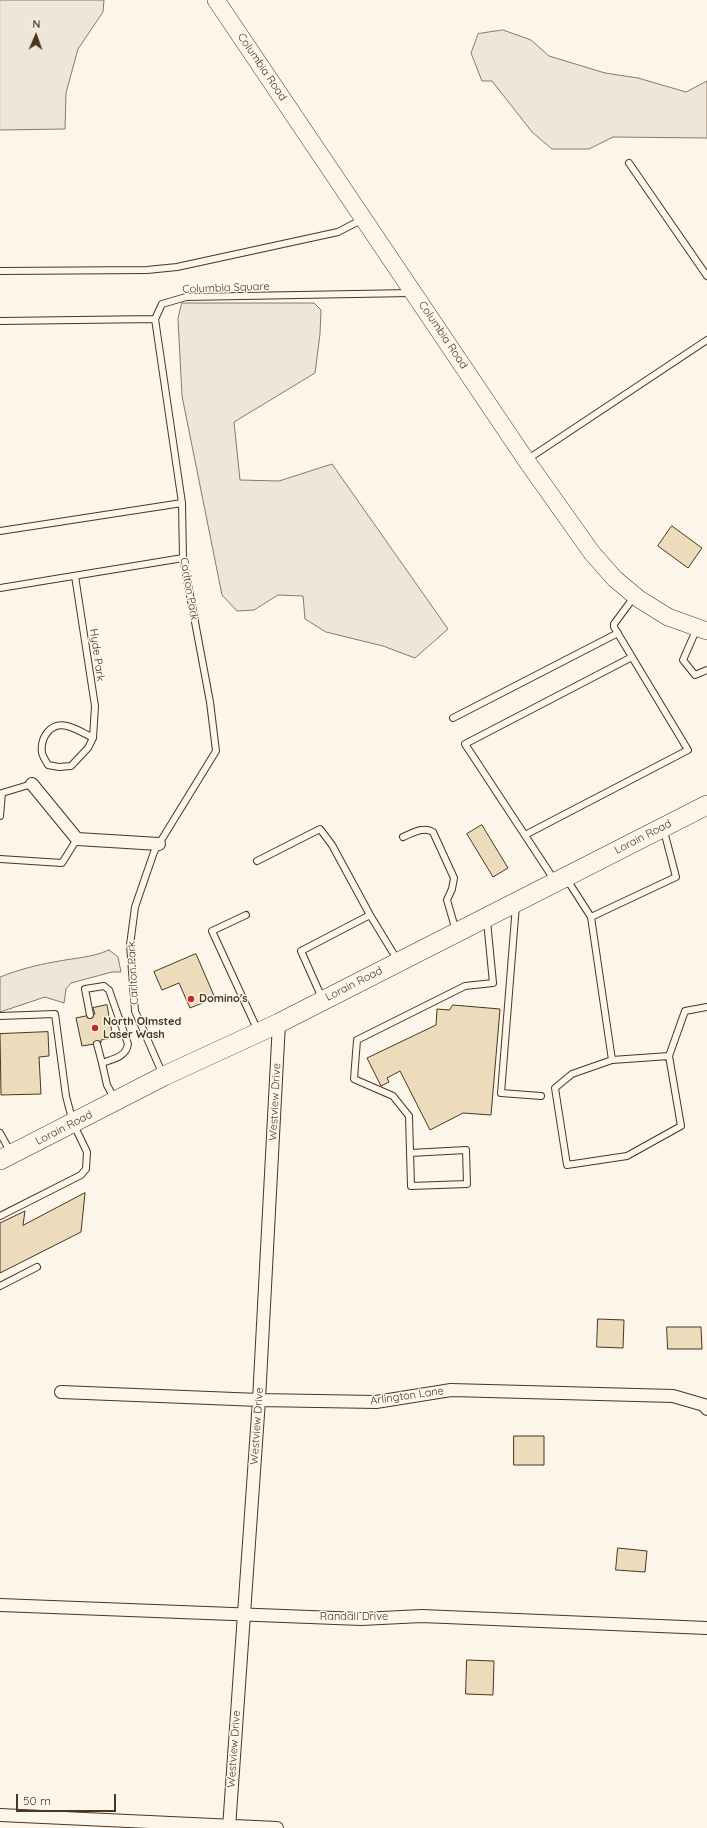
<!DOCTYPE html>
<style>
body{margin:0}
#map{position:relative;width:707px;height:1828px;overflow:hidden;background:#fbf6e9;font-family:Quicksand,sans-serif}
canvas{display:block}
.north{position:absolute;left:16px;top:16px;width:40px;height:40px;-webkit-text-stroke:3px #fbf6e9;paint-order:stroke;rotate:2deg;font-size:11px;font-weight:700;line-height:16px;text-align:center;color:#4a3520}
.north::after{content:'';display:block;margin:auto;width:14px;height:18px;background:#4a3520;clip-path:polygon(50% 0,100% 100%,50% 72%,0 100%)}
.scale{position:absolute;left:16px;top:1794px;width:100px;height:18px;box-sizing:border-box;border:2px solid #4a3520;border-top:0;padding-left:5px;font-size:12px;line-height:14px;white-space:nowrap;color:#4a3520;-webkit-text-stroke:3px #fbf6e9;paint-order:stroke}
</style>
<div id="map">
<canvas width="707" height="1828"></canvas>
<div class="north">N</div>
<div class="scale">50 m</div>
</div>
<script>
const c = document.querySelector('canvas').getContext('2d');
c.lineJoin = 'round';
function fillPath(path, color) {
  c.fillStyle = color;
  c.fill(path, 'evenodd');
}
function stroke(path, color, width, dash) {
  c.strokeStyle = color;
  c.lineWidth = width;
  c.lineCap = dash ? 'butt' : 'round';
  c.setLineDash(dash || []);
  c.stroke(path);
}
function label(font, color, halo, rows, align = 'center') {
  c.font = font + ' Quicksand,sans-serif';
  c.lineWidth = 3;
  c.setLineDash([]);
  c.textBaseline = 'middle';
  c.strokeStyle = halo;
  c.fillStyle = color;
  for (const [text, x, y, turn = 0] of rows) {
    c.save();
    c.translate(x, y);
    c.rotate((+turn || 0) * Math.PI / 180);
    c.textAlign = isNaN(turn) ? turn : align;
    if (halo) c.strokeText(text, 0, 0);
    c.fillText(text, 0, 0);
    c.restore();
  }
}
const green = new Path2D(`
 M0,0H104L103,12L78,49L66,93L65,129L0,130Z
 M503,30L531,40L549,56L605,73L638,78L686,92L707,81V138L613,137L589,149H552L532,132L492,81H482L471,53L478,34Z
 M182,303H314L321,310L320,334L315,373L234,422L240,480L279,481L332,464L448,629L415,658L383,646L326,632L305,619L303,596L278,595L254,610L237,611L222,595L182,396L178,319Z
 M109,950L118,957L121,972H112L71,983L66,989L64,1003L45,997L0,1012V977C18,970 36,965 54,962C73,958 91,958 109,950Z`);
fillPath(green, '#ede6d9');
stroke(green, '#887966', 1);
const building = new Path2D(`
 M672,526L702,548L688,568L658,546Z
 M482,825L508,868L493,877L467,834Z
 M196,954L215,998L190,1008L179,983L162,990L154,972Z
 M107,1005L113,1038L101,1040V1043L82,1046L76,1018L95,1014L93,1008Z
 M453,1005L500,1009L491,1115L463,1113L430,1130L400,1071L387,1078L389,1082L381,1086L367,1058L436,1025L437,1009L449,1010Z
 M48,1032L49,1056L39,1057L41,1094L1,1095L0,1034Z
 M85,1193L81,1232L0,1273V1223L25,1211L23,1225Z
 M598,1319L624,1320L623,1348L597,1347Z
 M667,1327H701L702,1349H668Z
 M514,1436H544V1465H514Z
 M618,1548L647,1551L645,1572L616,1570Z
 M467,1660L494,1661L493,1695L466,1694Z`);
fillPath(building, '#ecdcbc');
stroke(building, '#4a3520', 1);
const service = new Path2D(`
 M629,163L707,276
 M0,271L147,270L177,267L338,232L363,219
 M155,319L182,503L183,558L210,702L216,751L154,852L135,907L130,945L135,1011L163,1075
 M0,321L155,319L162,304L186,297L411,293
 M528,459L707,340
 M0,531L182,503
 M75,576L95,706L93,738L88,748L71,766L59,767L48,765C46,761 43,757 42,753C40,738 50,722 67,726C76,728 85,734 93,738
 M0,588L183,558
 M697,628L683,660L695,675L707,670
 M632,657L614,627V624L634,597
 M453,718L618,633
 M0,816L2,793L32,784
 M525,835L688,750L632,657L465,744L555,881
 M403,837C412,833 424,826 433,832L454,878L452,889L447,900L456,931
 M0,859L62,863L77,839
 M257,861L320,829L332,845L370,915
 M566,878L591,917L676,877L664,831
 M516,905L501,1093L541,1096
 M246,915L212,931L258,1031
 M591,917L612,1060L669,1056L681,1126L627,1156L567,1165L555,1088L572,1074L612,1060
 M322,998L301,951L370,915L398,961
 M90,1015L85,989L104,986L109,990L128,1044C126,1057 113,1059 102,1063L97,1044
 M0,1016L55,1014L66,1096L73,1123L87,1152L86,1169L81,1175L0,1216
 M669,1056L685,1011L707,1007
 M102,1063L107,1085L115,1100
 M0,1133L11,1153
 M410,1153L466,1150L467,1184L411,1186L409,1116L393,1096L354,1079L357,1040L465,986L493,983L487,921
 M0,1286L37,1267`);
const minor = new Path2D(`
 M32,784L77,839L159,844
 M61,1392L259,1400L376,1402L451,1390L673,1396L704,1405L707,1409
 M0,1605L361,1619L422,1616L707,1628
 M0,1815L277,1828
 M229,1828L259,1400L279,1023`);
const secondary = new Path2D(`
 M216,0L526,460L592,553L615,579L639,599L668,617L707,631`);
const primary = new Path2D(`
 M0,1160L164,1076L279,1023L707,805`);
stroke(service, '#4a3520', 8);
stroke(minor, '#4a3520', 14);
stroke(secondary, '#4a3520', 18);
stroke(primary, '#4a3520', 20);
stroke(service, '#fbf6e9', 6);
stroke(minor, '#fbf6e9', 12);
stroke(secondary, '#fbf6e9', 17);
stroke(primary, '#fbf6e9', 19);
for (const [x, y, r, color] of [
 [191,999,4,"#c62828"],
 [95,1028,4,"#c62828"]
]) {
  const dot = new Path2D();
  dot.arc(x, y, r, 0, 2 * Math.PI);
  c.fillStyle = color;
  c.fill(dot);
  stroke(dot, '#fbf6e9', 1.5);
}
label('11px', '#4a3520', '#fbf6e9', [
 ["Columbia Road",262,67,56],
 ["Columbia Square",226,288,-2],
 ["Columbia Road",443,335,56],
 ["Carlton Park",189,589,80],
 ["Hyde Park",97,655,82],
 ["Lorain Road",643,837,-27],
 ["Carlton Park",133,973,-93],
 ["Lorain Road",354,984,-27],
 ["Westview Drive",275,1102,-87],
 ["Lorain Road",64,1128,-27],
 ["Arlington Lane",407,1396,-8],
 ["Westview Drive",257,1426,-86],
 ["Randall Drive",354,1617],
 ["Westview Drive",234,1749,-86]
]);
label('bold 11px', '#4a3520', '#fbf6e9', [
 ["Domino's",199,999],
 ["North Olmsted",103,1022],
 ["Laser Wash",103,1035]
], 'left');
</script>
